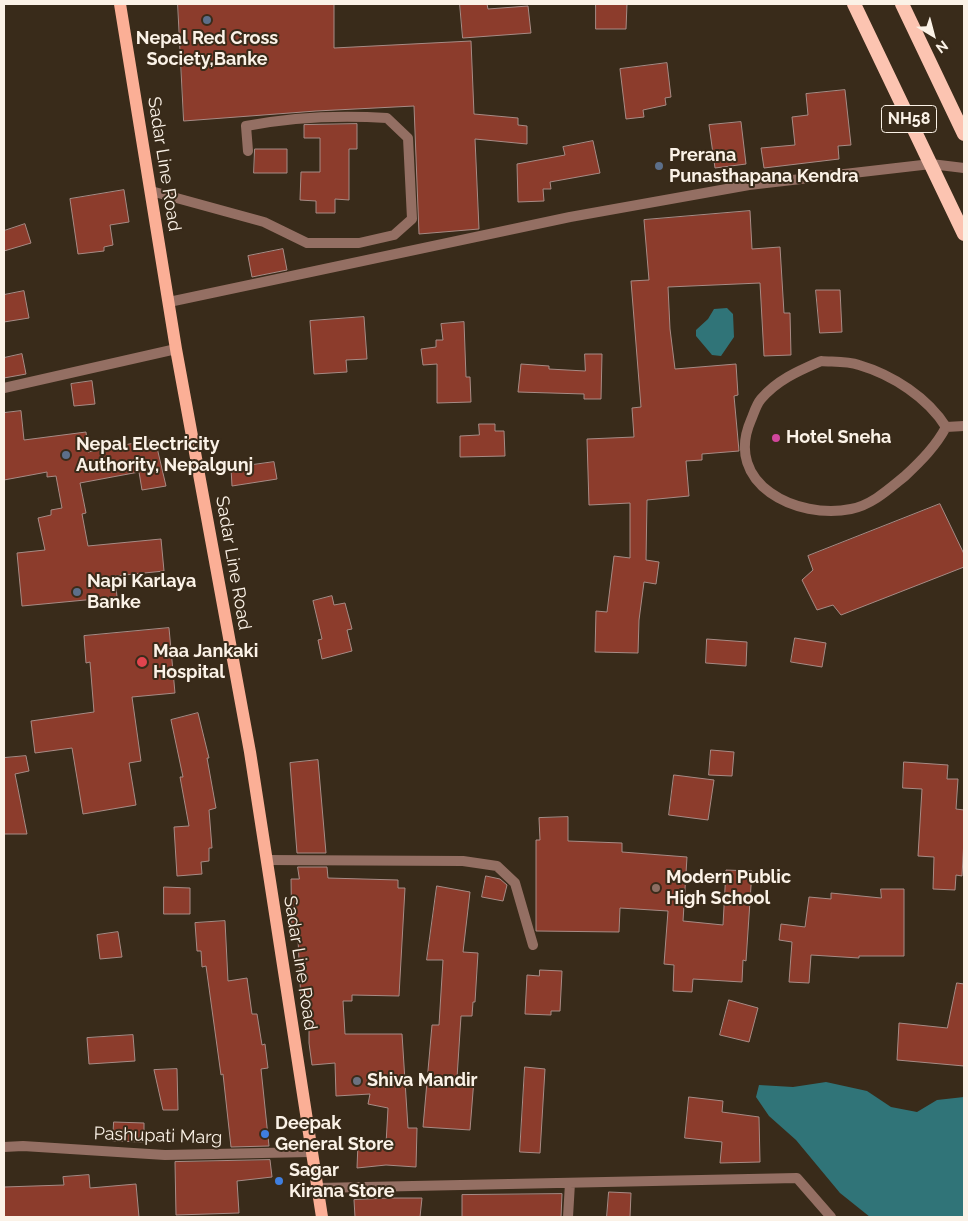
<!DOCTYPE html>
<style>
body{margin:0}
#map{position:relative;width:968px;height:1221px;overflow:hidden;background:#392b1a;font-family:Raleway,sans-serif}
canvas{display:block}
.frame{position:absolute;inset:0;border:5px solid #fbf2e7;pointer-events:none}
.north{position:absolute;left:908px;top:10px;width:50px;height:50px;-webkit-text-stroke:4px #392b1a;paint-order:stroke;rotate:143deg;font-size:14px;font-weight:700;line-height:20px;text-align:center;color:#fbf2e7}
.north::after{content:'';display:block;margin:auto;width:18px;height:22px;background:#fbf2e7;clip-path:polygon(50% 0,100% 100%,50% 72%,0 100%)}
</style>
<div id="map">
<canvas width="968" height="1221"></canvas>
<div class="frame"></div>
<div class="north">N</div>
</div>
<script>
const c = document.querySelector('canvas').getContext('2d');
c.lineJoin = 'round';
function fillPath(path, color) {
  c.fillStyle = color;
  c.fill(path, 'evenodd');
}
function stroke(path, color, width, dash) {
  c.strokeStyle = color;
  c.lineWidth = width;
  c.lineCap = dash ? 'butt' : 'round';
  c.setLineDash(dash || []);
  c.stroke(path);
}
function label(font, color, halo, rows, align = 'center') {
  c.font = font + ' Raleway,sans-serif';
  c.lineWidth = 4;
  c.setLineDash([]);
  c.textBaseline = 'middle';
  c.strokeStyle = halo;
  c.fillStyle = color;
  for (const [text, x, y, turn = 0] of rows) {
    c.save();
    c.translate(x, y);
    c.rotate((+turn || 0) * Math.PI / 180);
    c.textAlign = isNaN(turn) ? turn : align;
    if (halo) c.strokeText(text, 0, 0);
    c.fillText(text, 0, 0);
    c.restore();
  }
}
fillPath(new Path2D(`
 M727,308L733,314L734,337L721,356L712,355L696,336V330L708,319L714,309Z
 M826,1082L867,1091L891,1107L917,1112L937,1100L964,1097V1217H870L840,1193L796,1140L769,1116L756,1097L759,1085L793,1087Z`), '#307478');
const building = new Path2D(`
 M178,4H334V48L471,41L474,114L518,118V125L527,126V144L475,139L479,229L419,234L414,106L316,111L184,121Z
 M460,4H487L488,9L528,6L531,33L463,38Z
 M596,4H627L626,29H596Z
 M667,63L671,97L665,98L666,105L643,110L644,117L626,119L620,69Z
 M845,90L851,145L838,146L839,159L764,168L761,148L795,145L792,117L808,115L806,94Z
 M741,122L746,164L715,168L709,125Z
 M357,124V149H349V200L335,199V213H316V201L300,200L301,172H320V138H304V125Z
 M593,141L600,173L550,182L551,189H543L544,201L518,202L517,164L565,155L563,147Z
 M255,149H287V173H254Z
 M124,190L129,222L110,225L113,245L104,247V251L78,254L70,199Z
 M750,211L752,249L780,247L784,313H790L791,355L764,356L760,283L668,287L670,329L675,369L736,364L738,395L734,396L739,451L702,454V460L686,461L689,496L647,500L646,560L659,562L656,584L644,582L639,620L638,653L595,652L596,611L607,612L614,556L630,558V503L589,505L587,439L634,437L632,408L641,407L631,281L649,280L644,220Z
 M25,224L31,243L4,251V231Z
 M283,249L287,270L252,277L248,256Z
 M816,290H840L842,332L820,333Z
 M24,291L29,318L4,322V295Z
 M364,317L367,359L346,360L347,372L314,374L310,321Z
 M464,322L466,377H470L471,402L437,403V364L423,365L421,349L436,347V340H443L441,324Z
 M22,354L26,374L4,378V358Z
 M585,354H602L601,399H584V394L518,392L521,364L549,366V369L585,371Z
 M92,381L95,404L74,406L71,384Z
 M21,411L24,440L86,432L88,452L155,439L166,486L142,490L139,472L80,483L86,513L82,514L88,546L161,539L164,571L115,576L117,597L22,606L17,553L45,550L38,518L51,515V510L62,508L56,476L47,477V472L4,480V413Z
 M479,424H495V431H504L505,456L460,457V436L479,435Z
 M274,462L277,479L232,486L231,468Z
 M940,504L964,554V567L841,615L833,605L817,610L802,580L813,570L808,556Z
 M332,596L334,605L345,603L352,629L347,630L352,651L322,659L318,640L322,639L313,601Z
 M169,628L175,693L132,697L141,761L129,763L136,805L83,814L72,748L35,753L31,721L94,712L90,662L86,663L84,636Z
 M795,638L826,643L822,667L791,662Z
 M707,639L747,642L746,666L706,663Z
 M198,713L209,758H207L216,808L209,810L212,848H209V861L201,862L202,874L177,876L174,827L189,826L180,777H183L171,720Z
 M711,750L734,752L732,776L709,775Z
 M26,756L29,771L15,774L27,834H4V758Z
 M318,760L326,853H297L290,763Z
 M904,762L948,765L947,779H958L956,809L964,810V839L962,876L956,875L955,890L933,889L934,857L918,856L922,789L903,788Z
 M674,775L714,780L708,820L669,815Z
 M568,817V841L622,843V852L687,857L683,921L723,925L726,870L752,871L746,961L743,960L742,982L693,979L692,992L673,991L674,965L664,964L668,911L620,908L619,932L536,931V840H540L539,818Z
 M298,867H327L328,878L398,880V888H405L399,996L352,995V1001H343L345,1034H402L408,1128H417L416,1167L386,1165L357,1168L358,1143L386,1144L388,1108L368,1104L370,1094L336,1096L335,1063L312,1065L309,1043V1003H301L298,939H292L291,879H299Z
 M486,876L500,879L507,885L503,901L482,897Z
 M437,886L470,892L463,952L478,953L475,1002H473L472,1016H461L457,1078L474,1079L470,1130L423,1127L432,1025H439L443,960H427Z
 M164,887L190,888V914H164Z
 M881,889H904V956H859V958L811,955L809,983L789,982L792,942L779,940L781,924L805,927L809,897L831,899V893L881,898Z
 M225,921L228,981L247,978L252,1014H257L262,1045L265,1044L268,1068L261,1069L269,1146L231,1147L223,1074L221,1075L206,966L202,967L201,951H197L195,923Z
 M118,932L122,957L100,959L97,935Z
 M540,970L562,971L560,1011H551V1015L525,1014L527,975L539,976Z
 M957,983L964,984V1066L897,1060L899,1023L947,1028Z
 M729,1000L758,1008L749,1042L720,1035Z
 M133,1035L135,1061L89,1064L87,1038Z
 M525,1067L545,1069L540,1153L520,1152Z
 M177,1069L178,1110H163L154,1070Z
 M689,1097L723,1101L722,1112L759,1117L760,1162L720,1163L722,1142L685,1138Z
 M114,1122L144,1123V1142L113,1141Z
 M270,1160L272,1177L237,1181L239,1213L176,1215L175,1162Z
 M89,1175L90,1188L136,1184L139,1217H4V1187L64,1185L63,1177Z
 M609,1192L631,1193L630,1217H607Z
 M562,1194L561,1217H462V1195Z
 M389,1198H422L420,1217H355L354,1200Z`);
fillPath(building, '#8c3c2c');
stroke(building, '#a78b85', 1);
stroke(new Path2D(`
 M151,191L264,222L307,243H359L394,235L412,219L408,138L387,118C339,115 293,117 246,126L248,151
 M821,361C833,362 847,361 859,365C893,375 928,398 946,427C936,446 921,461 905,476C889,489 872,505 851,509C797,520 723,484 751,420C754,413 756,405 761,399C777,380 798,371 821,361Z
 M946,427L964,426
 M266,860L463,861L497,866L515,883L533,945`), '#946f63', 10);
stroke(new Path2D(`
 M169,302L570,217L749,185L931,164L964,168
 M4,388L176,349
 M4,1147L23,1146L165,1155L311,1152
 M317,1188L797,1178L831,1217
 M568,1217L570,1183`), '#946f63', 10);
stroke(new Path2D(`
 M120,4L176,349L250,752L322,1217`), '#fbaf96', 12);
stroke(new Path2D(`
 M854,4L964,234
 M902,4L964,134`), '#fcc4b1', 14);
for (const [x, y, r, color] of [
 [207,20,5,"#5c6f8a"],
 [659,166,5,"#5c6f8a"],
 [776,438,5,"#d1479c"],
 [66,455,5,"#5c6f8a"],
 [77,592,5,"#5c6f8a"],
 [142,662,6,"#e0444e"],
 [656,888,5,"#8d6e63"],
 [357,1081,5,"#6b7280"],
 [265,1134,5,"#3f7fe0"],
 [279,1181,5,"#3f7fe0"]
]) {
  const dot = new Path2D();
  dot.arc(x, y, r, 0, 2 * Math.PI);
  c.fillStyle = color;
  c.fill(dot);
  stroke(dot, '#392b1a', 2);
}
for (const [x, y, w] of [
 [909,119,55]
]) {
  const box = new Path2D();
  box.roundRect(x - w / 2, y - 13.5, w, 27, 4);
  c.fillStyle = '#392b1a';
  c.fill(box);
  stroke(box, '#fbf2e7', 1);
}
label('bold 16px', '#fbf2e7', null, [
 ["NH58",909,119]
]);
label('bold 18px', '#fbf2e7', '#392b1a', [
 ["Nepal Red Cross",207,39,"center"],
 ["Society,Banke",207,60,"center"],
 ["Prerana",669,156],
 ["Punasthapana Kendra",669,177],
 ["Hotel Sneha",786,438],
 ["Nepal Electricity",76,445],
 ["Authority, Nepalgunj",76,466],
 ["Napi Karlaya",87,582],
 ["Banke",87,603],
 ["Maa Jankaki",153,652],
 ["Hospital",153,673],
 ["Modern Public",666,878],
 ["High School",666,899],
 ["Shiva Mandir",367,1081],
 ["Deepak",275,1124],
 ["General Store",275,1145],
 ["Sagar",289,1171],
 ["Kirana Store",289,1192]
], 'left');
label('18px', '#fbf2e7', '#392b1a', [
 ["Sadar Line Road",164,164,81],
 ["Sadar Line Road",233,563,80],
 ["Sadar Line Road",300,963,81],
 ["Pashupati Marg",158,1136,2]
]);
</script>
